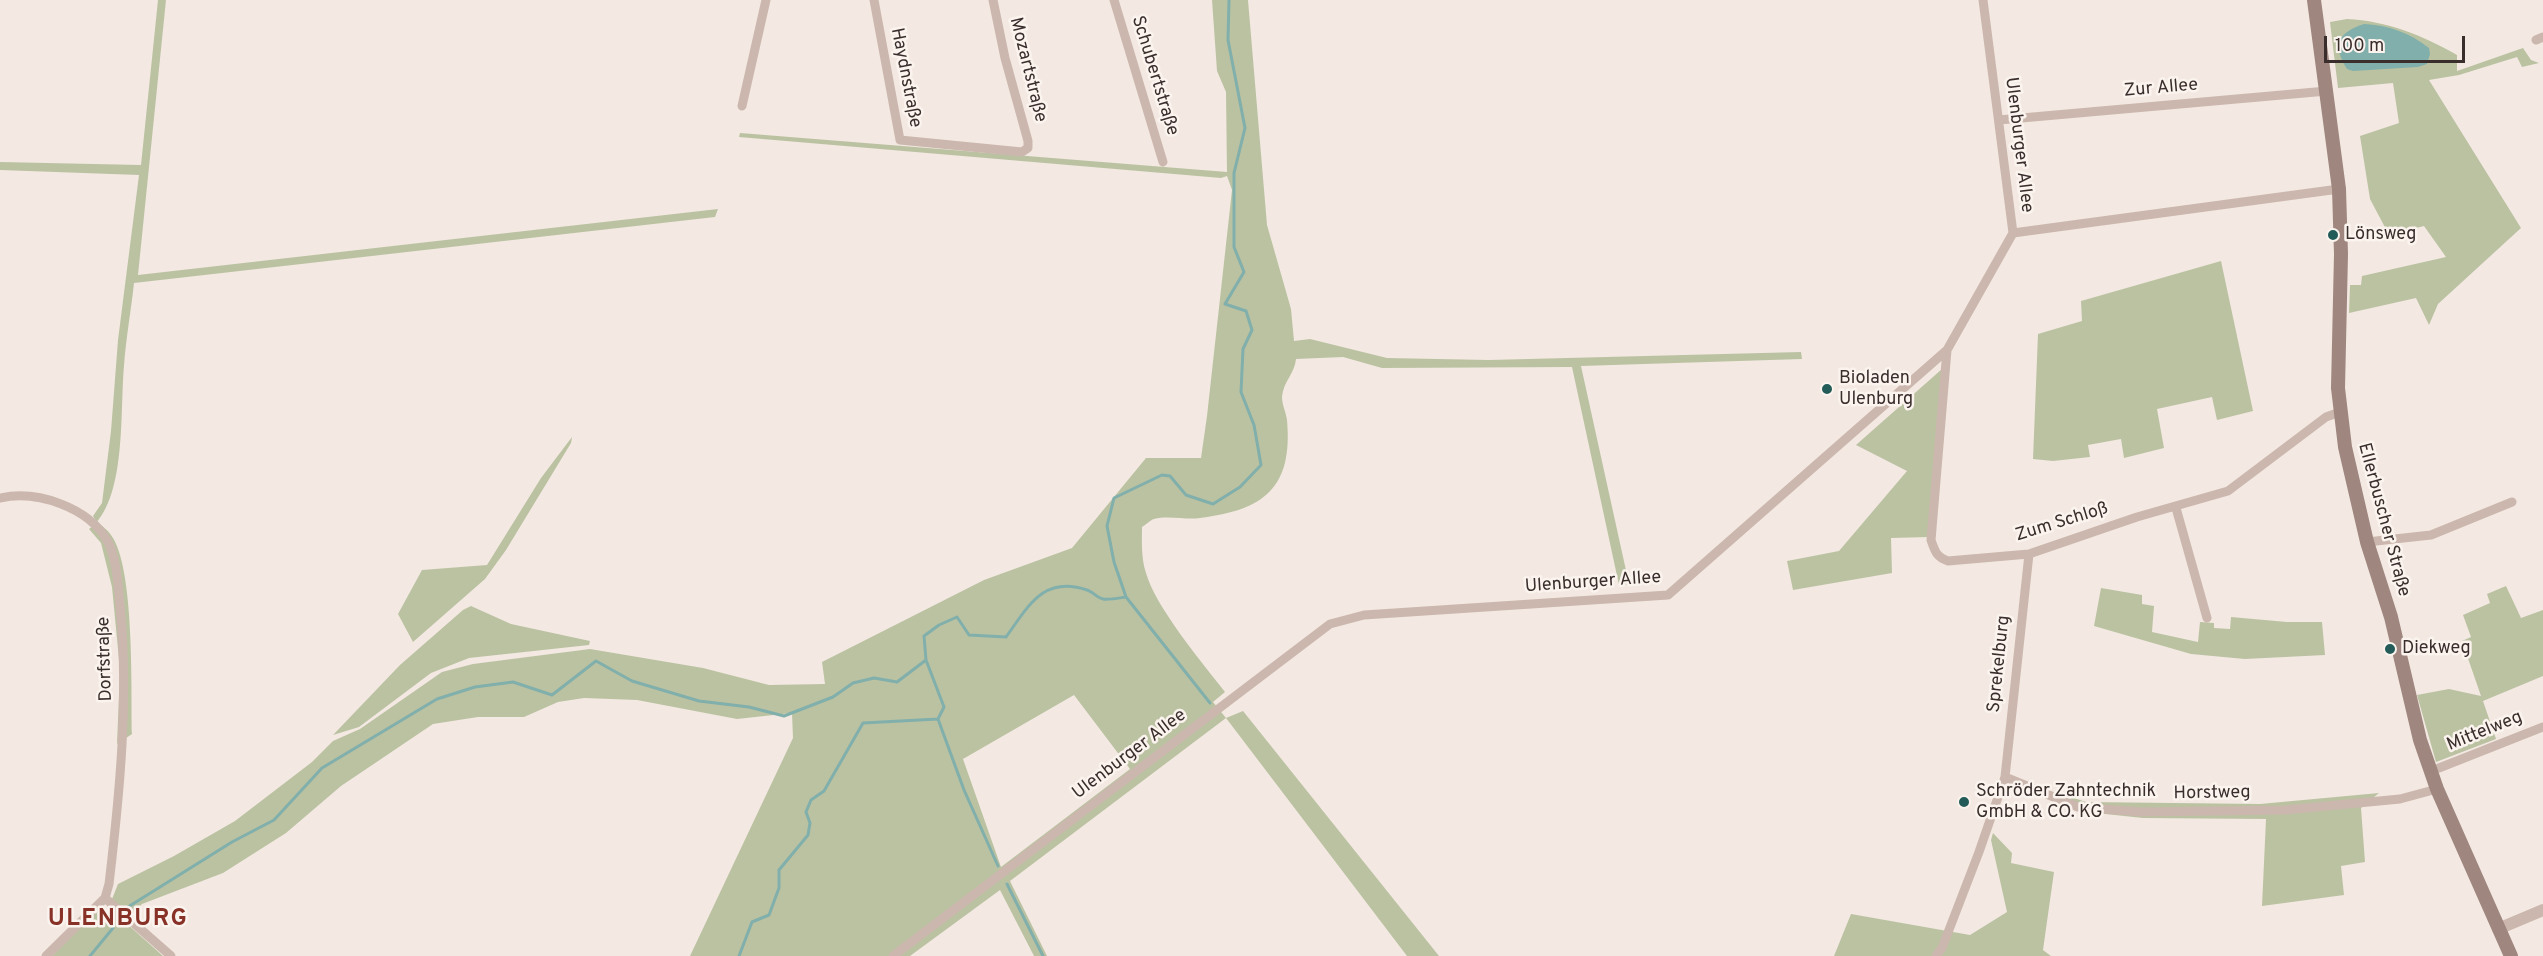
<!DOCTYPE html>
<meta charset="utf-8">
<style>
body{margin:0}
#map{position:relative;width:2543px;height:956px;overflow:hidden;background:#f3e9e2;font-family:Overpass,sans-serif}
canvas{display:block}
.scale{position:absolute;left:2324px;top:36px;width:141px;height:27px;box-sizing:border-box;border:3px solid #3a2e2c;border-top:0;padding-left:8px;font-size:18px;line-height:21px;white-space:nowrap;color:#3a2e2c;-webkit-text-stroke:4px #faf3ee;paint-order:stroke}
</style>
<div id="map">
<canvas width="2543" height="956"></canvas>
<div class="scale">100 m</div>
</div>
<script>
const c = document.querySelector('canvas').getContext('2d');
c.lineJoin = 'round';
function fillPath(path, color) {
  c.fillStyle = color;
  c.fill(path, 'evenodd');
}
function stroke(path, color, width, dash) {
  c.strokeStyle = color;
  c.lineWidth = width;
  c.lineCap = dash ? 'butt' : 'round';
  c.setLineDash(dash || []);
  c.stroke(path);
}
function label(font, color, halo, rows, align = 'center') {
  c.font = font + ' Overpass,sans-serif';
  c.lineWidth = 5;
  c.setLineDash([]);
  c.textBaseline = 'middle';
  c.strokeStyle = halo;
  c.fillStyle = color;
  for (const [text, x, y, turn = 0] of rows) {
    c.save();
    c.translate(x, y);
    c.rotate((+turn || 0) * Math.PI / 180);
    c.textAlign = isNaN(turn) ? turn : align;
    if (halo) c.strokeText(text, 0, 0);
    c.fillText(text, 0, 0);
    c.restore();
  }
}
fillPath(new Path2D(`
 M158,0H166L138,275L718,209L715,217L134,283C131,311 126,338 124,366C120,411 126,487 97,522C102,526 108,530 111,535C135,567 131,691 132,734L117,744L120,670L112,587L101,543L89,529L97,523L93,516L102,503L111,431L118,340L139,175L0,170V162L141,165Z
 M1212,0H1248L1267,225L1291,309L1294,341L1310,339L1387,358L1489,360L1801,352L1802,359L1581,366L1629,584L1619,585L1572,367L1382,368L1343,357L1296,359C1295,373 1283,382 1282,397C1282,405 1286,412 1287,420C1293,488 1264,510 1200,518C1186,520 1168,515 1154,519C1150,520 1146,525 1142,527C1142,542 1141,558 1146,573C1156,608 1202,662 1225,692L1213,702L1226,718L1243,711L1439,956H1407L1226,718L1010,881L1047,956H1034L1000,890L910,956H690L793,738L792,713L737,719L637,700L584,698L558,702L524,717H478L433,724L341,786L286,833L223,873L142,904L125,922L163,956H52L95,912L103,910L114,913L112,899L118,884L174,856L235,821L312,762L333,741L360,729L442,672L473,664L590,649L703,668L769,685L825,684L822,662L984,580L1072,548L1146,458H1201L1207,416L1232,190L1227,176L1221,178L739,137L740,133L1227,172L1226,92L1217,71ZM1074,695L1130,769L1001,867L963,759Z
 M2347,19C2387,21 2422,35 2457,55V71L2523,48L2531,60L2539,63L2522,67L2517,57L2459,75L2429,80L2521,228L2438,304L2429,325L2416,298L2349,313L2350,285H2361L2362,276L2446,257L2424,226L2389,235L2370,199L2360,136L2399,123L2393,83L2338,88L2330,22Z
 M2221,261L2253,411L2217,420L2212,397L2157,409L2164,448L2124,458L2121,439L2088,445L2090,457L2053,461L2033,459L2038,334L2082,321L2081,301Z
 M1942,369L1929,537L1891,538L1892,573L1793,590L1787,561L1839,551L1907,471L1856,445Z
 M572,437L571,443L506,550L485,579L413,642L398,614L422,570L487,565L541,478Z
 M2506,586L2521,618L2543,610V676L2483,701L2496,739L2436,762L2417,695L2449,689L2481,696L2462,641L2471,637L2463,615L2490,603L2487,594Z
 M2101,588L2142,595V604L2154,606L2152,632L2198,642L2200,622L2214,623V628L2230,629L2231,617L2287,622H2322L2325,655L2245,659L2191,654L2094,626Z
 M471,606L511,624L590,641L589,645L469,658L431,673L359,727L333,735L400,665L463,610Z
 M2379,793L2361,808L2365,862L2341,866L2344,895L2262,906L2266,819L2143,818L2077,811L2068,808L2071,797L2086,802L2260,804Z
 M1993,833L2012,853L2011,863L2054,872L2043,950L2051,956H1834L1851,914L1970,935L2007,912L1991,840Z`), '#bbc2a2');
fillPath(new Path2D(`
 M2364,24C2388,25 2410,33 2429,48L2430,54L2427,64L2418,67L2353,71L2347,69C2331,44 2339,32 2364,24Z`), '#81afab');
stroke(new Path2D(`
 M1126,597L1210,703
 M938,719L964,790L998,866
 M1007,884L1043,956
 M128,907L232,842L274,820L322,768L437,699L475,687L513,682L552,695L596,661L632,681L699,701L749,707L784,716L833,697L853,683L874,678L897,682L926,660
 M90,956L113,928
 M739,956L752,922L769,915L779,888V870L808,835L810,823L806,812L811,800L824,791L863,723L938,719L944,707L926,660L924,636L939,625L957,617L969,635L1006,637C1028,607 1043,575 1087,590C1092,591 1097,598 1103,599C1109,600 1119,598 1126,597L1114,562L1107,526L1114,498L1162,475L1170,476L1186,495L1213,504L1240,487L1261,465L1254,425L1241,392L1243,349L1252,330L1246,311L1225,304L1244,272L1234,247V173L1245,128L1228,40L1229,0`), '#81afab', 3);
stroke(new Path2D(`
 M874,0L900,140L1022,152L1028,148V141L1005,58L993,0
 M1114,0L1163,162
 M2536,40L2543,37
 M742,106L766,0
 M1999,120L2327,91
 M2013,233L2339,189
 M1947,350L1931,540C1935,551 1936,557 1948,561L2029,554L2137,517L2228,491L2326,417L2340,412
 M0,498C37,490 89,507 108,542C117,559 118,586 120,605C129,698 120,791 109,884L105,898L46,956
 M2176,508L2207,618
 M2367,542L2431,535L2512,502
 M2439,768L2543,727
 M2005,777L2078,807L2141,812L2285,810L2400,799L2437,789
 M105,898L171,956
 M893,956L1330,624L1364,615L1668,595L1947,350L2013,233L1983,0
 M1936,956L1942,948L1979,852L2005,777L2029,554`), '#cbb7ad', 9);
stroke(new Path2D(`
 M2498,929L2543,910`), '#cbb7ad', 12);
stroke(new Path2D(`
 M2314,0L2339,189L2341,254L2338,388L2345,447L2367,542L2391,617L2420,740L2437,789L2511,956`), '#9f867f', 14);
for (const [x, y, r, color] of [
 [2333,235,6,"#225b57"],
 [1827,389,6,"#225b57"],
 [2390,649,6,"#225b57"],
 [1964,802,6,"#225b57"]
]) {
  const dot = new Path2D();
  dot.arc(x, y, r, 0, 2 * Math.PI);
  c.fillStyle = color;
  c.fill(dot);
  stroke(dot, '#faf3ee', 2);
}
label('18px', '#3a2e2c', '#faf3ee', [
 ["Mozartstraße",1027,70,76],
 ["Schubertstraße",1154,76,73],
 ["Haydnstraße",905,78,79],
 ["Zur Allee",2161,89,-5],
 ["Ulenburger Allee",2018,145,83],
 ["Ellerbuscher Straße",2383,520,75],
 ["Zum Schloß",2062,523,-17],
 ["Ulenburger Allee",1593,583,-4],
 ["Dorfstraße",106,659,-92],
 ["Sprekelburg",2000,664,-84],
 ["Mittelweg",2485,732,-22],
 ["Ulenburger Allee",1130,755,-37],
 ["Horstweg",2212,794,-1]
]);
label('18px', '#3a2e2c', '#faf3ee', [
 ["Lönsweg",2345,235],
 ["Bioladen",1839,379],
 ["Ulenburg",1839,400],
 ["Diekweg",2402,649],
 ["Schröder Zahntechnik",1976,792],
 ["GmbH & CO. KG",1976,813]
], 'left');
c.letterSpacing = '1.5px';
label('bold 24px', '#873127', '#faf3ee', [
 ["ULENBURG",118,920]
]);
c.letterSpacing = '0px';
</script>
